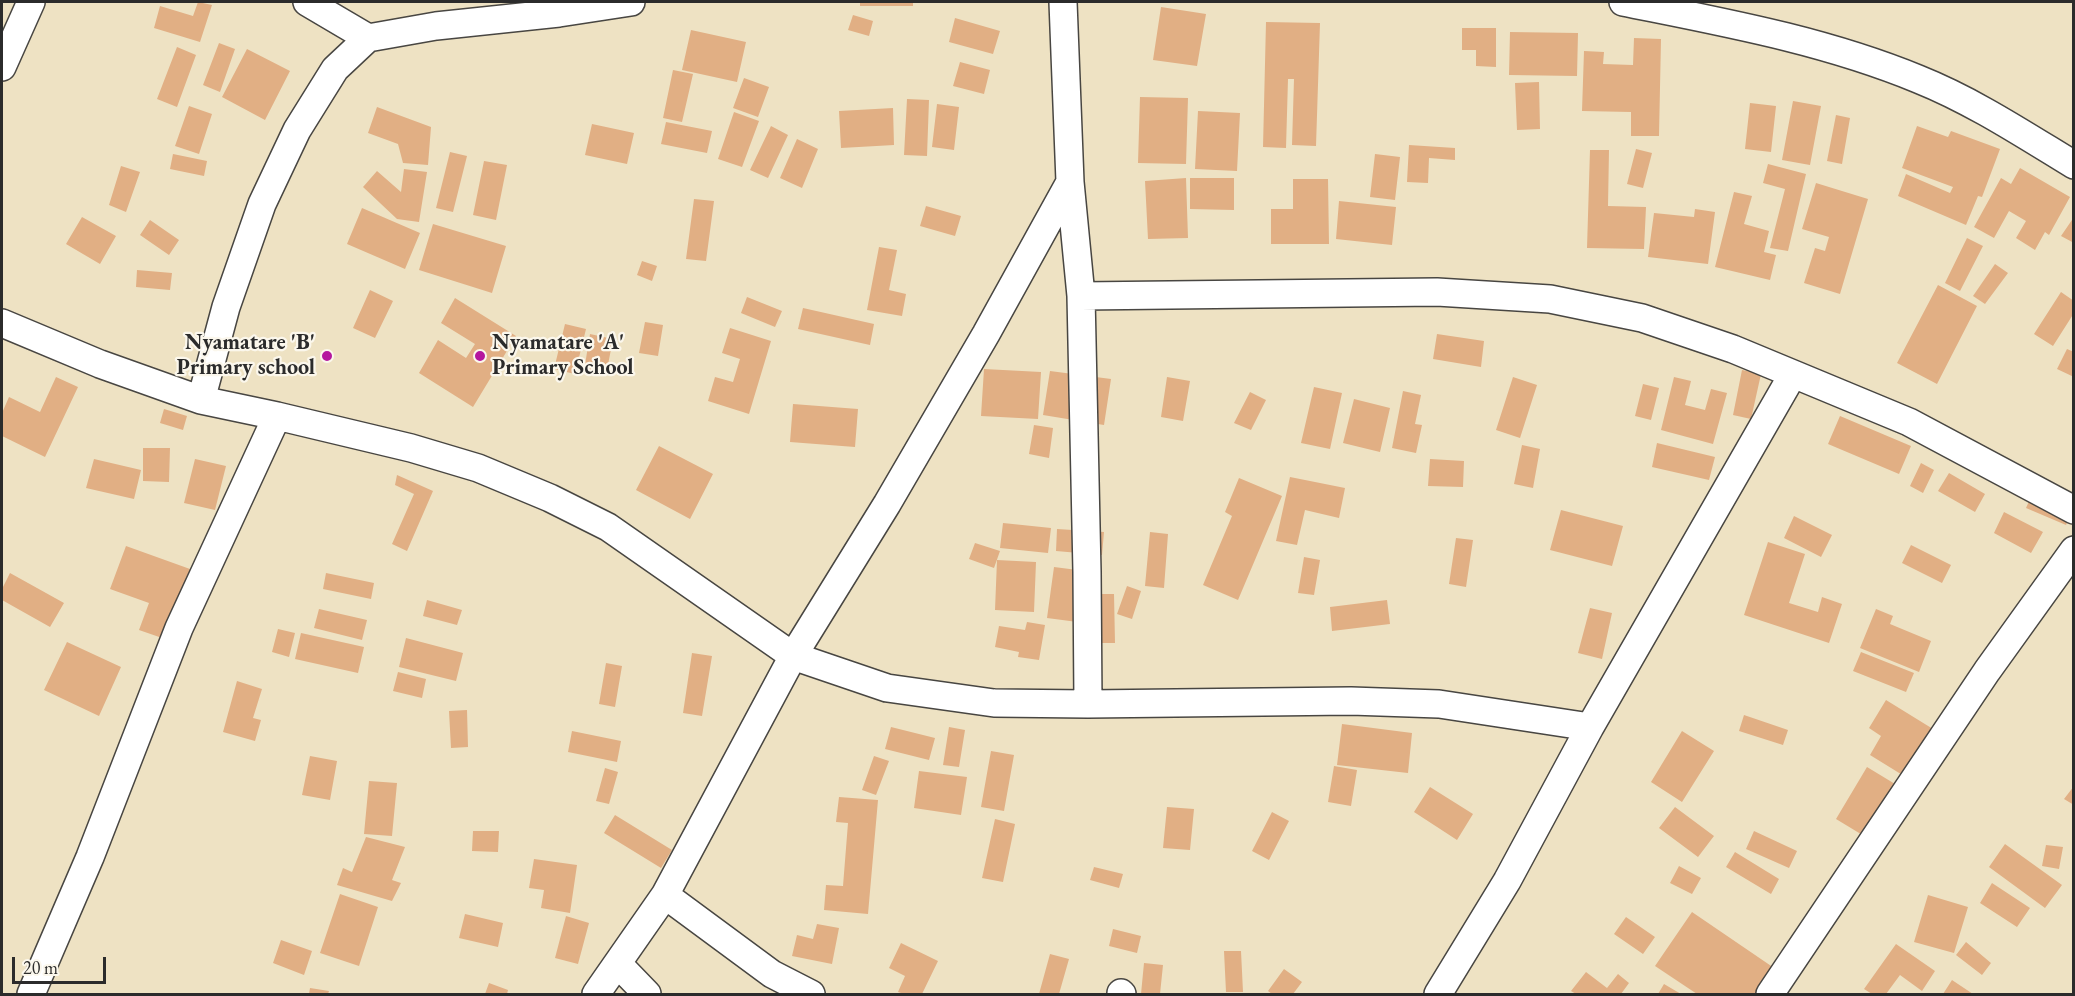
<!DOCTYPE html>
<style>
body{margin:0}
#map{position:relative;width:2075px;height:996px;overflow:hidden;background:#eee2c3;font-family:"EB Garamond",serif}
canvas{display:block}
.frame{position:absolute;inset:0;border:3px solid #2b2b2b;pointer-events:none}
.scale{position:absolute;left:12px;top:957px;width:94px;height:27px;box-sizing:border-box;border:3px solid #2b2b2b;border-top:0;padding-left:8px;font-size:18px;line-height:21px;white-space:nowrap;color:#2b2b2b;-webkit-text-stroke:4px #fbf7ec;paint-order:stroke}
</style>
<div id="map">
<canvas width="2075" height="996"></canvas>
<div class="frame"></div>
<div class="scale">20 m</div>
</div>
<script>
const c = document.querySelector('canvas').getContext('2d');
c.lineJoin = 'round';
function fillPath(path, color) {
  c.fillStyle = color;
  c.fill(path, 'evenodd');
}
function stroke(path, color, width, dash) {
  c.strokeStyle = color;
  c.lineWidth = width;
  c.lineCap = dash ? 'butt' : 'round';
  c.setLineDash(dash || []);
  c.stroke(path);
}
function label(font, color, halo, rows, align = 'center') {
  c.font = font + ' "EB Garamond",serif';
  c.lineWidth = 4.5;
  c.setLineDash([]);
  c.textBaseline = 'middle';
  c.strokeStyle = halo;
  c.fillStyle = color;
  for (const [text, x, y, turn = 0] of rows) {
    c.save();
    c.translate(x, y);
    c.rotate((+turn || 0) * Math.PI / 180);
    c.textAlign = isNaN(turn) ? turn : align;
    if (halo) c.strokeText(text, 0, 0);
    c.fillText(text, 0, 0);
    c.restore();
  }
}
fillPath(new Path2D(`
 M198,2L212,5L200,42L154,28L160,6L193,16Z
 M860,2H913V6H860Z
 M1161,7L1206,14L1197,66L1153,60Z
 M853,15L873,21L869,36L848,30Z
 M955,18L1000,31L993,54L949,42Z
 M1266,22L1320,23L1316,146L1292,145L1294,79H1288L1286,148L1263,147Z
 M1462,28H1496V67L1476,66V50H1462Z
 M691,30L746,42L737,82L682,70Z
 M1510,32L1578,33L1577,76L1509,75Z
 M1634,38L1661,39L1659,136H1631V112L1582,111L1584,51L1604,52L1603,64L1633,65Z
 M219,43L235,49L220,92L203,85Z
 M177,47L196,55L177,107L157,99Z
 M247,49L290,71L265,120L222,97Z
 M960,62L990,70L984,94L953,86Z
 M673,70L693,74L682,122L663,118Z
 M744,78L769,87L758,117L733,108Z
 M1539,82L1540,129L1517,130L1515,83Z
 M1140,97L1188,98L1186,164L1138,163Z
 M907,99L929,100L927,156L904,155Z
 M1793,101L1821,106L1810,165L1782,160Z
 M1750,103L1776,106L1771,152L1745,149Z
 M937,104L959,107L954,150L932,147Z
 M189,106L212,114L199,154L175,146Z
 M377,107L431,127L428,165L403,163L398,144L368,133Z
 M893,108L894,145L841,148L839,111Z
 M1198,111L1240,113L1237,171L1195,169Z
 M734,112L759,121L742,167L718,159Z
 M1836,115L1850,118L1842,164L1827,161Z
 M666,122L712,131L707,153L661,144Z
 M592,124L634,133L627,164L585,155Z
 M771,126L788,135L768,178L750,170Z
 M1917,126L1948,137L1951,131L2000,149L1982,197L1978,196L1966,225L1898,196L1906,174L1950,193L1953,187L1902,168Z
 M797,139L818,149L802,188L780,178Z
 M1409,145L1455,148V160L1429,158L1428,183L1407,182Z
 M1636,149L1652,153L1643,188L1627,184Z
 M1590,150H1609L1608,206L1646,207L1644,249L1587,248Z
 M450,152L467,156L453,212L436,208Z
 M173,154L207,161L204,176L170,169Z
 M1375,154L1400,157L1395,200L1370,197Z
 M484,161L507,165L496,220L473,215Z
 M1768,164L1806,174L1788,251L1770,248L1785,189L1763,183Z
 M121,166L140,172L126,212L109,205Z
 M2020,168L2070,197L2049,235L2045,232L2035,250L2016,238L2026,221L2009,211L1994,238L1974,227L2001,178L2011,184Z
 M404,169L427,172L419,222L397,219L363,187L377,171L401,192Z
 M1186,178L1188,238L1148,239L1145,181Z
 M1190,178H1234V210L1190,209Z
 M1293,179H1328L1329,244H1271V209H1293Z
 M1816,183L1868,199L1840,294L1804,283L1815,248L1825,251L1829,237L1802,229Z
 M1734,192L1752,196L1744,224L1769,231L1764,252L1776,255L1770,280L1715,267Z
 M694,199L714,201L706,261L686,259Z
 M1339,201L1396,207L1392,245L1336,239Z
 M926,206L961,216L955,236L920,226Z
 M362,208L420,233L405,269L347,244Z
 M1695,209L1715,212L1708,264L1648,257L1654,213L1694,217Z
 M82,217L116,236L100,264L66,244Z
 M2074,217V243L2061,236Z
 M150,220L179,240L169,255L140,235Z
 M433,224L506,246L492,293L419,270Z
 M1967,238L1983,246L1960,291L1945,283Z
 M879,247L897,250L889,290L906,294L902,316L867,310Z
 M642,261L657,266L652,281L637,275Z
 M1995,264L2008,273L1985,304L1973,296Z
 M137,270L172,273L170,290L136,287Z
 M1938,285L1977,306L1937,384L1897,363Z
 M370,290L393,301L375,338L353,328Z
 M2061,292L2074,301V313L2053,346L2034,334Z
 M747,297L782,311L775,327L741,313Z
 M455,298L516,336L473,407L419,373L438,340L466,358L475,344L441,323Z
 M803,308L874,324L870,345L798,329Z
 M645,322L663,325L658,356L639,353Z
 M565,324L586,329L575,374L554,369Z
 M730,328L771,341L749,414L708,401L715,377L733,382L740,359L722,353Z
 M590,334L613,339L606,375L584,371Z
 M1437,334L1484,341L1481,367L1433,359Z
 M2067,349L2074,352V377L2057,369Z
 M984,369L1041,372L1038,419L981,416Z
 M1742,370L1761,374L1751,419L1733,415Z
 M1050,371L1111,379L1104,425L1043,415Z
 M56,377L78,387L45,457L2,436V413L9,397L40,412Z
 M1167,377L1190,381L1183,421L1161,417Z
 M1513,377L1537,385L1520,438L1496,430Z
 M1674,377L1691,381L1685,405L1705,410L1711,389L1727,393L1713,444L1661,430Z
 M1643,384L1659,388L1651,420L1635,416Z
 M1314,387L1342,393L1330,449L1301,443Z
 M1403,391L1421,395L1415,424L1422,425L1416,453L1392,448Z
 M1250,392L1266,400L1251,430L1234,423Z
 M1354,399L1390,408L1380,452L1343,443Z
 M793,404L858,409L855,447L790,442Z
 M164,409L187,416L183,430L160,423Z
 M1840,416L1911,446L1899,474L1828,444Z
 M1034,425L1053,428L1049,458L1029,454Z
 M1657,443L1715,457L1709,480L1652,467Z
 M1522,445L1540,449L1533,488L1514,484Z
 M659,446L713,474L690,519L636,490Z
 M143,448H170L169,482L143,481Z
 M94,459L141,470L134,499L86,488Z
 M195,459L226,466L215,510L184,503Z
 M1430,459L1464,461L1463,487L1428,486Z
 M1921,463L1934,470L1923,493L1910,486Z
 M1949,473L1985,494L1975,512L1938,491Z
 M397,475L433,491L407,551L392,544L414,494L395,485Z
 M1290,477L1345,488L1339,518L1305,510L1297,545L1276,541Z
 M1239,478L1282,496L1238,600L1203,585L1232,516L1225,512Z
 M2035,488L2074,508L2066,525L2026,508Z
 M1561,510L1623,526L1612,566L1550,550Z
 M2004,512L2043,532L2031,553L1994,533Z
 M1794,516L1832,535L1821,557L1784,538Z
 M1003,523L1051,528L1048,553L1000,548Z
 M1057,529L1104,532L1102,555L1056,551Z
 M1150,532L1168,534L1164,588L1145,586Z
 M1456,538L1473,540L1466,587L1449,584Z
 M1768,542L1805,554L1789,603L1818,612L1822,597L1842,604L1829,643L1744,615Z
 M975,543L1000,551L994,568L969,559Z
 M1911,545L1951,565L1942,583L1902,563Z
 M126,546L190,569L165,639L139,630L149,603L110,589Z
 M1304,557L1320,560L1314,595L1298,593Z
 M997,560L1036,562L1034,612L995,610Z
 M1054,567L1093,572L1085,623L1047,618Z
 M10,573L64,603L50,627L2,600V589Z
 M326,573L374,583L371,599L323,589Z
 M1127,586L1141,591L1132,619L1117,614Z
 M1095,594H1114L1115,643H1096Z
 M427,600L462,610L457,625L423,616Z
 M1387,600L1390,624L1332,631L1330,607Z
 M1590,608L1612,613L1602,659L1578,653Z
 M319,609L367,620L362,640L314,628Z
 M1876,609L1893,616L1890,624L1931,641L1919,672L1860,648Z
 M1027,622L1045,625L1039,660L1018,657L1019,652L995,647L999,626L1025,630Z
 M278,629L295,633L289,657L272,652Z
 M301,633L364,647L358,673L295,659Z
 M406,638L463,653L456,681L399,667Z
 M67,642L121,667L99,716L44,690Z
 M1861,652L1914,673L1906,692L1853,671Z
 M692,653L712,656L702,716L683,713Z
 M606,663L622,666L615,707L599,704Z
 M398,672L426,679L422,698L393,691Z
 M237,681L262,689L253,718L261,720L255,741L223,732Z
 M1886,700L1933,729L1904,776L1870,755L1881,736L1869,728Z
 M467,710L468,747L451,748L449,711Z
 M1744,715L1788,730L1783,745L1739,731Z
 M1342,724L1412,733L1408,773L1337,765Z
 M891,727L935,738L929,760L885,749Z
 M949,727L965,730L959,767L943,765Z
 M572,731L621,741L617,762L568,752Z
 M1682,731L1714,751L1682,802L1651,782Z
 M991,751L1014,755L1004,811L981,807Z
 M310,756L337,761L330,800L302,795Z
 M874,756L889,761L876,795L862,790Z
 M1334,766L1357,770L1351,806L1328,802Z
 M1867,767L1900,787L1869,839L1836,819Z
 M605,768L618,772L609,804L596,801Z
 M919,771L967,777L961,815L914,808Z
 M369,781L397,783L392,836L364,834Z
 M2074,786V805L2064,799Z
 M1430,787L1473,814L1457,840L1414,812Z
 M839,797L878,800L868,914L824,910L826,885L843,886L848,823L836,822Z
 M1167,807L1194,809L1190,850L1163,848Z
 M1675,807L1714,836L1698,857L1659,828Z
 M1272,812L1289,821L1269,860L1252,851Z
 M615,815L672,850L661,868L604,833Z
 M995,819L1015,824L1003,882L982,878Z
 M473,831H499L498,852L472,851Z
 M1754,831L1797,851L1789,868L1746,849Z
 M366,837L405,847L392,880L401,883L392,901L337,885L343,868L352,872Z
 M2005,844L2062,885L2045,908L1989,867Z
 M2046,845L2063,847L2059,869L2042,866Z
 M1735,852L1779,879L1771,894L1726,867Z
 M534,859L577,865L570,913L541,908L544,890L529,888Z
 M1679,866L1701,878L1692,894L1670,883Z
 M1094,867L1123,874L1119,888L1090,880Z
 M1992,883L2030,908L2017,927L1980,903Z
 M340,894L378,907L359,966L320,953Z
 M1928,895L1968,907L1954,953L1914,942Z
 M1692,912L1780,972L1765,994H1697L1655,966Z
 M465,914L503,923L498,947L459,938Z
 M566,916L589,923L578,964L555,958Z
 M1626,917L1655,937L1643,954L1614,934Z
 M817,924L839,928L832,964L792,956L797,935L813,939Z
 M1113,929L1141,936L1137,953L1109,946Z
 M281,940L312,951L304,975L273,963Z
 M1966,942L1991,963L1982,975L1956,955Z
 M901,943L938,961L922,994H904L898,992L905,976L889,968Z
 M1896,944L1935,971L1922,991L1900,975L1886,994H1872L1864,989Z
 M1224,951H1241L1243,992H1226Z
 M1050,954L1069,959L1059,994H1039Z
 M1144,963L1163,965L1160,994H1141Z
 M1284,969L1302,982L1293,994H1272L1268,991Z
 M1586,972L1607,988L1618,974L1629,983L1621,994H1576L1571,991Z
 M1952,980L1973,994H1943Z
 M489,983L508,990L507,994H485Z
 M1664,984L1681,994H1658Z
 M310,988L329,991L328,994H309Z`), '#e1af84');
const minor = new Path2D(`
 M307,2L368,38
 M1063,2L1070,182L1081,296L1087,572L1088,704
 M1623,2C1722,22 1823,40 1918,79C1973,101 2023,134 2074,165
 M2,67L31,2
 M1081,296L1437,292L1550,299L1642,318L1733,349L1909,422L2074,510
 M2,323L100,364L201,400L277,416L411,448L478,468L550,498L608,527L793,656L887,688L994,703L1088,704L1351,701L1439,704L1590,727
 M201,400L226,307L262,204L297,130L335,69L368,38L436,26L559,13L631,2
 M665,895L772,974L811,994
 M618,964L647,994
 M1121,993L1122,994
 M31,994L90,857L179,628L277,416
 M596,994L665,895L793,656L887,504L986,334L1070,182
 M1438,994L1507,881L1590,727L1793,374
 M1770,994L1987,671L2074,550`);
stroke(minor, '#484642', 30);
stroke(minor, '#fff', 27);
for (const [x, y, r, color] of [
 [327,356,6,"#b5179e"],
 [480,356,6,"#b5179e"]
]) {
  const dot = new Path2D();
  dot.arc(x, y, r, 0, 2 * Math.PI);
  c.fillStyle = color;
  c.fill(dot);
  stroke(dot, '#fbf7ec', 2);
}
label('bold 22px', '#2b2b2b', '#fbf7ec', [
 ["Nyamatare 'B'",315,343],
 ["Primary school",315,368],
 ["Nyamatare 'A'",492,343,"left"],
 ["Primary School",492,368,"left"]
], 'right');
</script>
